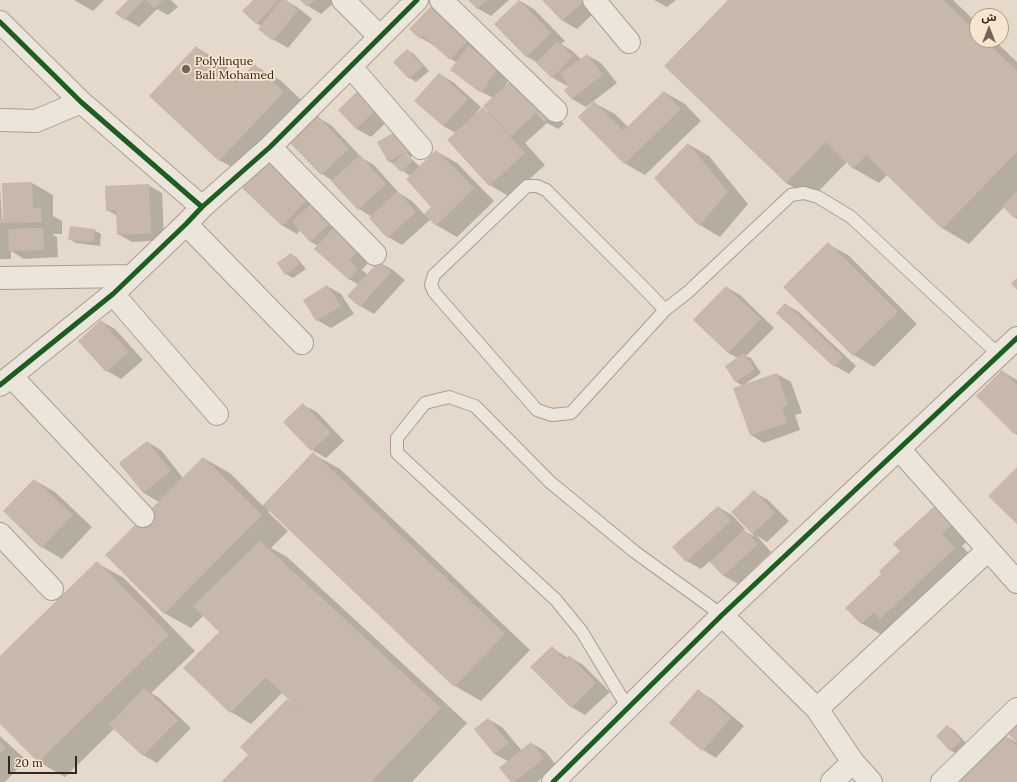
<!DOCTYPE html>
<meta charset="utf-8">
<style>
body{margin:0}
#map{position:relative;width:1017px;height:782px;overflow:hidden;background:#e4d9ca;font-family:Lora,"Noto Sans Arabic",serif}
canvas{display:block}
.north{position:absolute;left:969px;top:8px;width:40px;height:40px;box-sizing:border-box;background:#f6e6cf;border:1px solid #aa9987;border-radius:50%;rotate:0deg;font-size:11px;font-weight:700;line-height:16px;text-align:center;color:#37261c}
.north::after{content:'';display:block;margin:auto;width:14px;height:18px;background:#746559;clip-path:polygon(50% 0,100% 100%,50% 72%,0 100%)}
.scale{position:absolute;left:8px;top:756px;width:69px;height:18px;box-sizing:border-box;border:2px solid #37261c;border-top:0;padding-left:5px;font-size:12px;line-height:14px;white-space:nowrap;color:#37261c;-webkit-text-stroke:3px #f6e6cf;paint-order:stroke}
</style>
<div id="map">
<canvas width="1017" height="782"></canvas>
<div class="north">ش</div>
<div class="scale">20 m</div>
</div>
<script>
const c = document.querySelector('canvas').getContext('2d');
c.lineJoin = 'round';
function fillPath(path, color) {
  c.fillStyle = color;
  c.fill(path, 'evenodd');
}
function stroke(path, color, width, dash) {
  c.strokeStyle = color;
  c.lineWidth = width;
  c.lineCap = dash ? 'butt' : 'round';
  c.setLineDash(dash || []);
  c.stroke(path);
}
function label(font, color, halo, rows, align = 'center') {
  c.font = font + ' Lora,serif';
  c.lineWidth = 3.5;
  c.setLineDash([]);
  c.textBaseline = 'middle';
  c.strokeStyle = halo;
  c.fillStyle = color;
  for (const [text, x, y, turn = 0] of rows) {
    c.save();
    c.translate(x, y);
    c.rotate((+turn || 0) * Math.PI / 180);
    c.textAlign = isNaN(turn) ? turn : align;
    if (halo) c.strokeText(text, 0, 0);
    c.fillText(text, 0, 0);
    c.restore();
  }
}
fillPath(new Path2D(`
 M74,0H104L93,11Z
 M130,0H171L178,7L168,15L157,9L139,27L125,19Z
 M255,0H285L297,7L312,19L288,48L274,40L259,29L261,26L256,23Z
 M302,0H337L321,14L308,6Z
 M470,0H509L491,16L477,8Z
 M544,0H594L600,7L577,29L563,21Z
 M654,0H676L667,7Z
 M730,0H953L977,23V40H994L1017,62V219L1004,207L969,244L942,228L887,175L879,183L853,168L847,162L812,198L786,183Z
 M520,1L534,9L565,41L561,44L571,50L581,59L587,55L601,63L617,83L586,107L572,99L565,90L570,86L569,84L567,86L553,78L538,63L526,56L495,24Z
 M434,4L484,46L478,53L512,77L505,86H529L564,124L558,129L547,123L525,143L545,165L510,197L490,185L456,133L443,126L439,74L453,82L481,107L475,114L476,115L483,109L490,113L493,98L482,92L457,63L451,59L435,45V46L421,38Z
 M196,47L222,63L241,80L254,65L280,80L310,108L246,175L219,160Z
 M407,50L414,54L429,71L416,82L410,78L395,62Z
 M361,90L393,116L371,137L357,129L340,110Z
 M664,92L685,104L701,121L645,175L624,163L594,103L615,114L628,127Z
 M317,117L331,125L362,158L374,165L399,193L412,201L425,215L432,207L410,176L389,161L400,131L417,154L410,157L420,167L436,151L457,163L494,201L457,237L436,225L431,219L402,245L388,237L372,217L359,209L333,181L322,174ZM402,149L410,157V158L400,150Z
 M688,144L709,156L748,204L720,237L700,225Z
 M270,162L375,255L362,270L368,275L379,262L393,270L405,280L374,314L360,306L359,285L349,279L318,246L311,242L300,230L297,234L283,226L244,188Z
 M32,183L53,195V216L62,221V234H52L57,237L58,257L24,259L11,251V259H0V185L2,220H4L3,184Z
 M148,185L162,193L164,240L132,242L118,234V216L107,210Z
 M94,230L101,234L100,246L76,243L69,239Z
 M828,244L848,255L917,324L874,367L854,355L785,287Z
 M291,254L297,258L306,269L293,278L286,274Z
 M327,286L341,294L354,314L331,328L317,320L304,301Z
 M726,287L740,295L774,328L746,356L751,358L761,373L745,384L777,374L791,382L802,413L795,415L800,430L764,443L751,435L743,386L736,382L726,367L738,358L728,353Z
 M785,304L799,312L856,366L849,374L835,366Z
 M101,321L115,329L143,360L121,379L107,371Z
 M1002,371L1017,380V435L977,396Z
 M303,405L317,412L344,441L326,458L312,450L285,422Z
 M147,442L161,450L183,478L203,458L230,473L263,506L313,454L340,469L530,650L481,701L455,686L270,510L268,512L288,531L271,548L287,557L467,723L412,782H223L249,755L287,700L294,704L283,692L251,724L231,712L185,668L220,632L204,615L191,628L164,613L159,502L144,493L120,464Z
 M34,480L55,492L92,527L62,559L42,547Z
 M754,492L768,500L789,521L767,542L756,535L771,552L738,584L724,576L710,561L701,569L687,561L674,547L718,507L732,515L745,529L743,530L755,537L732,512Z
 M938,504L975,533L962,546L975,560L882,635L861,623L882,574Z
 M97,563L124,578L195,651L151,693L158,697L191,728L157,763L143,755L115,728L65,777L39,762L0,722V657Z
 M552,648L568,658L570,657L583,665L610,692L585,715L571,707Z
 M698,691L712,699L744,726L716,758L703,750L670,723Z
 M488,719L502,727L522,751L531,743L545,751L557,766L537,782H512L509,762L495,754L475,729Z
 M1017,726V782H960L1006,736L1016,742Z
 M948,727L954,730L967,744L957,754L950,750Z
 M0,736L26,760L5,782H0Z`), '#0003');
fillPath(new Path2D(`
 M128,0H144L124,20L115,13Z
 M146,0H163L154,8Z
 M253,0H279L256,24L242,11Z
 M281,0H286L298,10L273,41L258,29Z
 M300,0H315L307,7Z
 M468,0H487L477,9Z
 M519,0L551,33L526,57L494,24Z
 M542,0H585L562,21Z
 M728,0H943L977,33V40H985L1017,71V152L942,229L866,155L853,169L826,142L786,183L664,66Z
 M434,3L471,37L450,60L423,36L420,39L409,29Z
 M557,41L573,56L552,78L536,63Z
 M196,46L236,83L254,64L284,92L219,161L149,96Z
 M468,46L498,68L481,93L450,70Z
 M407,49L423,66L409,79L393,62Z
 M587,54L603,75L571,99L564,90L569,86L560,74Z
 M439,73L468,99L443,126L414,101Z
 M515,77L551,115L544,122L536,113L511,136L483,106Z
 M361,88L379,107L356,129L338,110Z
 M664,91L681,109L624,164L578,117L594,101L623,131Z
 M483,107L525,153L489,186L447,140Z
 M317,115L349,149L321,175L289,142Z
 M400,129L411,150L405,153L413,161L401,172L393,164L404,153L388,162L377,142Z
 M688,143L728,192L699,226L654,178Z
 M436,150L474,188L436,226L424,214L431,207L406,179Z
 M360,155L386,184L358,210L331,181Z
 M270,160L309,198L282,226L242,188Z
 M32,182L33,208H41L42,222L0,223V219H3L2,183Z
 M149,184L151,233L117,235L116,210L106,211L105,186Z
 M398,191L416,212L387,238L369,218Z
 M1017,192V216L1014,218L1002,206Z
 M314,201L333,221L310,242L292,222Z
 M337,224L362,247L349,261L358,269L349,280L314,249Z
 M70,226L95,229L93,242L68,240Z
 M43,228L44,250L9,251L8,229Z
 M828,242L898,312L853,356L783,287Z
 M291,253L300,264L285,275L277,263Z
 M379,261L391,272L360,307L347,296Z
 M1017,278V290L1011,283Z
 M327,285L341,306L316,321L303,300Z
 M726,286L761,319L728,353L693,320Z
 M785,303L843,357L834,367L776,313Z
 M101,320L129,352L106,372L78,341Z
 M744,353L755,369L735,382L725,366Z
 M1002,370L1017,385V432L1014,434L976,396Z
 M777,373L788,405L782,407L787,423L750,435L733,388Z
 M303,403L331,433L311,451L283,422Z
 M147,441L171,471L143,493L119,463Z
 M313,452L505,634L454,687L263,505Z
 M203,457L262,515L164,614L105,555Z
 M1017,467V524L988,496Z
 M34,479L73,515L41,548L3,511Z
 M754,490L775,513L752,534L731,512Z
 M938,503L956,521L942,534L955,548L880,619L874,612L861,624L845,608L881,574L879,571L900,551L893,544Z
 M718,506L731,521L686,562L672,547Z
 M744,530L758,544L723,576L710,562Z
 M260,541L441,708L372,781L373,782H221L248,755L240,747L287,699L310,721L266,677L230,713L183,668L219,632L193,606Z
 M97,561L169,635L38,762L0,724V656Z
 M552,646L565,660L569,655L596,683L571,708L530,667Z
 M144,688L178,720L143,756L109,725Z
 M698,689L731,718L702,751L669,723Z
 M488,718L509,743L494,754L474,729Z
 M1017,724V743L1007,733Z
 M947,725L961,740L950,751L936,736Z
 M1006,735L1017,746V782H959Z
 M0,742L6,747L0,754Z
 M531,742L544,758L514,782H511L499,768Z`), '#c8b7ab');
const service = new Path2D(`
 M665,310L641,285L546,190L537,186H527L434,275L431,285L434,292L537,410L552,415L571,413L665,310L688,292L791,195L804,193L818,197L851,217L999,355
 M628,708L582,632L556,600L397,453V438L425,403L449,397L475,406L550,482L635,552L722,615`);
const minor = new Path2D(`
 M343,0L380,37
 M441,0L556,111
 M594,0L629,42
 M0,22L81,102L202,207
 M351,67L421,148
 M0,120L36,121L81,102
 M270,147L375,254
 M186,224L302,343
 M0,278L132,276
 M113,294L217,414
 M11,376L143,516
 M0,385L113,294L186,224L202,207L270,147L417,0
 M899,449L1017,582
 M0,534L52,589
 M722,615L817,709L853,762L871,782
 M817,709L988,550
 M832,782L853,762
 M942,782L1017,709`);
const tertiary = new Path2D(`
 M553,782L722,615L1017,338`);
stroke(service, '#a99e94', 14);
stroke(minor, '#a99e94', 24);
stroke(tertiary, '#a99e94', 24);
stroke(service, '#ece5dc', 12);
stroke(minor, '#ece5dc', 22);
stroke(tertiary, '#ece5dc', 22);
stroke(new Path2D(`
 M0,22L81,102L202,207
 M0,385L113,294L186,224L202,207L270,147L417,0
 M553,782L722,615L1017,338`), '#1b5e20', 5);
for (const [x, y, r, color] of [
 [186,69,5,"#746559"]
]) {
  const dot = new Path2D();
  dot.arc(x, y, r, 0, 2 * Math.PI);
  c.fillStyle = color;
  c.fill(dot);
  stroke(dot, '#f6e6cf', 1.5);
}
label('12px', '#37261c', '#f6e6cf', [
 ["Polylinque",195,62],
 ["Bali Mohamed",195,76]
], 'left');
</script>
